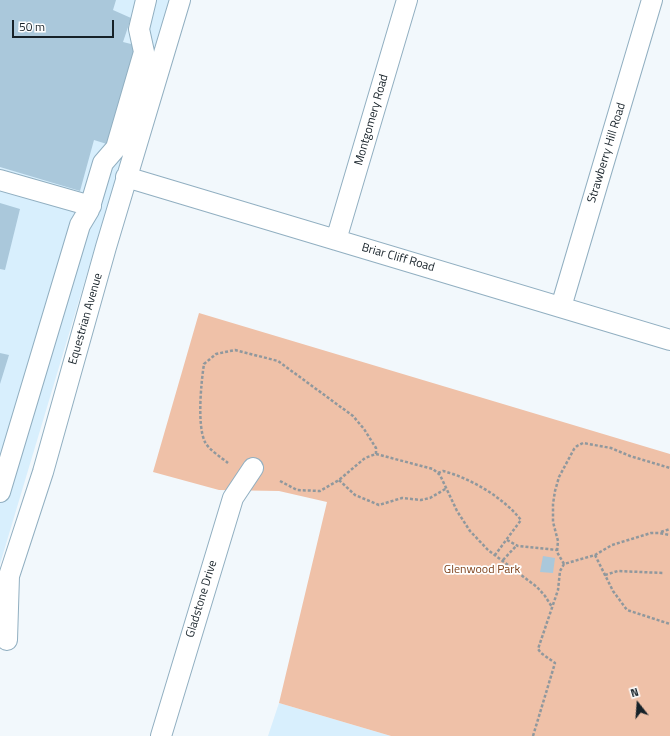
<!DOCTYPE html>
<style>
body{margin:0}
#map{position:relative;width:670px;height:736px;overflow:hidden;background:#f2f8fc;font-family:"Titillium Web",sans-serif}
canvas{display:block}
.north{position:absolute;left:618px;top:684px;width:40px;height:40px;-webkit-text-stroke:3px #fff;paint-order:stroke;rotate:343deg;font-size:11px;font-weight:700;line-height:16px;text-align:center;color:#162128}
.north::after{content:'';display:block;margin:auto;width:14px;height:18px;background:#162128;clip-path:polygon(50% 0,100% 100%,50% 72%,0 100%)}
.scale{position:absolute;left:12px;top:20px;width:102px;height:18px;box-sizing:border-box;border:2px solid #162128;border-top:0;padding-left:5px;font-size:12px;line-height:14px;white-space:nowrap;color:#162128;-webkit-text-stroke:3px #fff;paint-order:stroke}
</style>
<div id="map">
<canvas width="670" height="736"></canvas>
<div class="north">N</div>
<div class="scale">50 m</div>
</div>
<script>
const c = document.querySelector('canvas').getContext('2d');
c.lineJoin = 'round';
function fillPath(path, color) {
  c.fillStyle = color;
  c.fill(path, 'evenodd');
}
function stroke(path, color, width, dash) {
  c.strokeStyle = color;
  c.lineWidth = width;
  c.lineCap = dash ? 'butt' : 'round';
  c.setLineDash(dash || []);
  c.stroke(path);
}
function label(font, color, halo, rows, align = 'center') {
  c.font = font + ' "Titillium Web",sans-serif';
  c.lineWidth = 3.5;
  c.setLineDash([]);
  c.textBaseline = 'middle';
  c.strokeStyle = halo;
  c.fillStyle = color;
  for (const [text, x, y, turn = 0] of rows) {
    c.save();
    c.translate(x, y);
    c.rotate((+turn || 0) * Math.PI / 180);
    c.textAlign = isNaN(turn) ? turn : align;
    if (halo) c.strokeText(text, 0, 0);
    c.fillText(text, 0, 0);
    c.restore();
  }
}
fillPath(new Path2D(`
 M0,0H169L0,564Z
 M279,703L391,736H268Z`), '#d8effd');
fillPath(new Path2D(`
 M199,313L670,454V736H391L279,703L327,502L279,491L219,490L153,472Z`), '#efc1a8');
fillPath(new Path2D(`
 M0,0H116L113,10L131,18L123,42L139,46L110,145L94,140L80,191L0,167Z
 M0,203L20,209L5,270L0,269Z
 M0,353L9,355L0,384Z
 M543,556L555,558L553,573L540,572Z`), '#aac8db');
const minor = new Path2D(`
 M126,177L670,340
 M0,180L91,206
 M336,240L407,0
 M561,307L652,0
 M0,492L80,225L89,210L103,163L116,148L144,52L139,29L146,0
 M7,640L9,576L43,472L106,247L180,0
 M161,736L233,498L253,468`);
stroke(minor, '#91afc1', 22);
stroke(new Path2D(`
 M228,463C222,458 208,449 205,442C197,426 201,383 204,364L216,354L235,350L278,361L353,416L364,429L376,448V454
 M438,473L443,471C470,478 503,497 521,520L495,555
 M339,480L355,495L379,505L402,498L421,500L430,498L447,488
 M280,481L297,490L320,491L339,480L365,458L376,454L433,469L440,475L457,511L470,531L488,550L537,587L545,596L552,607
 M661,532L670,529
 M507,540L518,546L557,550
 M595,555L613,591L627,610L670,624
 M503,560L517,545
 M564,564L557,552L558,541L553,522V504L555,491L559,477L574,449L577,446L583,443L611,448L630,456L670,468
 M605,575L618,571L663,573
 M533,736L555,663L541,653L538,649L558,590L560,571L564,564L595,555L612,545L651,533H659L670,535`), '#90989d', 2.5, [3, 2]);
stroke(minor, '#fff', 20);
label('12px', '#162128', '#fff', [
 ["Montgomery Road",372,120,-74],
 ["Strawberry Hill Road",607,153,-73],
 ["Briar Cliff Road",398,258,16],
 ["Equestrian Avenue",86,319,-74],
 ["Gladstone Drive",202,599,-73]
]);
label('12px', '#7f421b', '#fff', [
 ["Glenwood Park",482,570]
]);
</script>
